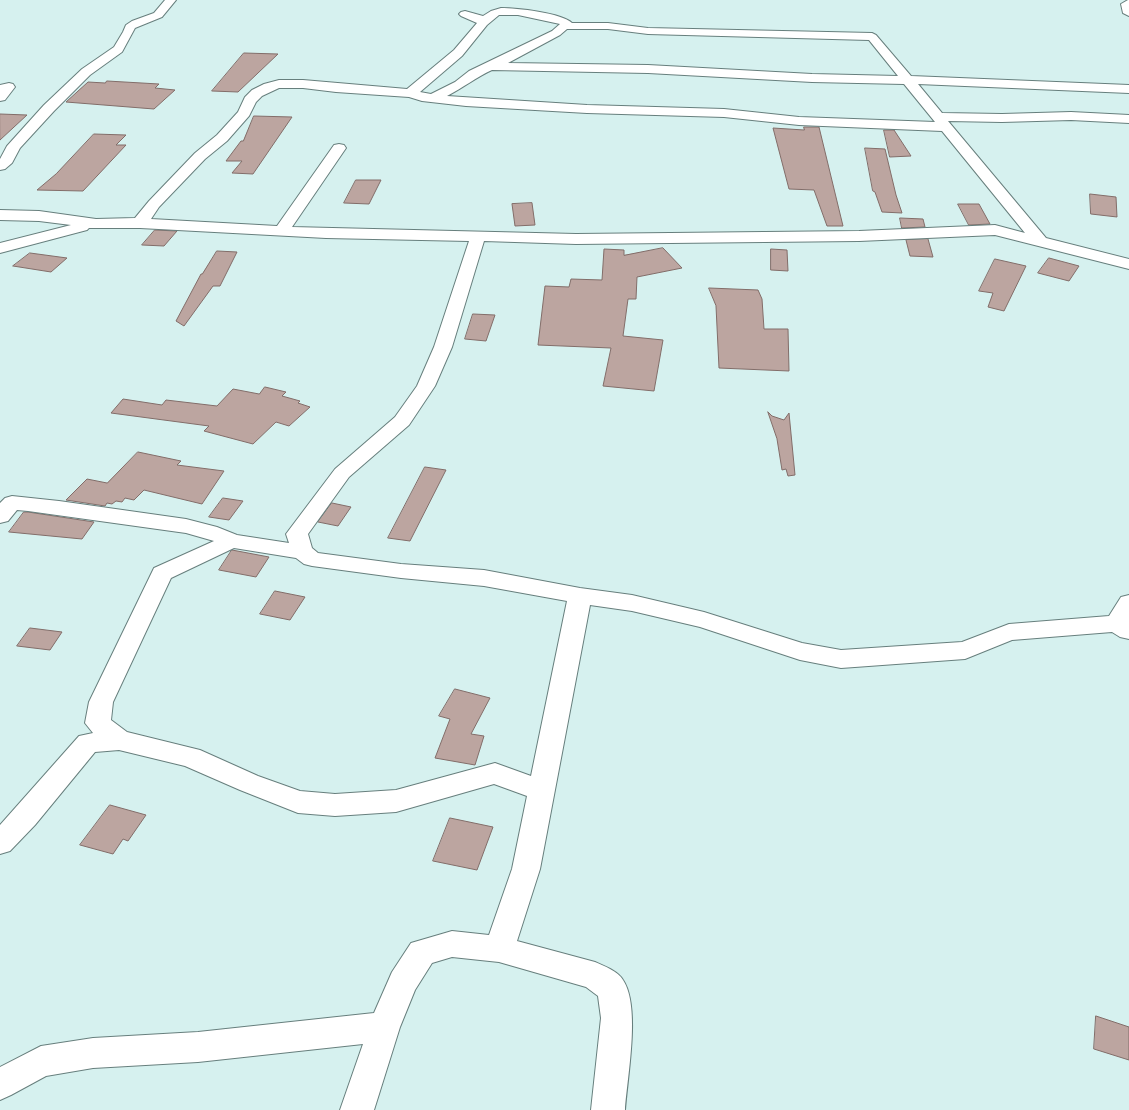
<!DOCTYPE html>
<style>
body{margin:0}
canvas{display:block;background:#d6f1ef}
</style>
<canvas width="1129" height="1110"></canvas>
<script>
const c = document.querySelector('canvas').getContext('2d');
c.lineJoin = 'round';
function fillPath(path, color) {
  c.fillStyle = color;
  c.fill(path, 'evenodd');
}
function stroke(path, color, width, dash) {
  c.strokeStyle = color;
  c.lineWidth = width;
  c.lineCap = dash ? 'butt' : 'round';
  c.setLineDash(dash || []);
  c.stroke(path);
}
const building = new Path2D(`
 M244,53L278,54L238,92L212,91Z
 M107,81L159,84L155,88L175,90L154,109L66,102L88,82L105,83Z
 M0,114L27,115L0,140Z
 M254,116L292,117L253,174L232,173L242,161H226L241,141H243Z
 M804,127H819L843,226H827L814,190L789,189L773,128L804,130Z
 M884,130H894L911,156L890,157Z
 M94,134L126,135L116,145H126L83,191L37,190L56,174Z
 M865,148L885,149L896,195L902,213L882,212L875,192L873,191Z
 M356,180H381L369,204L344,203Z
 M1090,194L1116,197L1117,217L1091,214Z
 M532,203L535,225L515,226L512,204Z
 M958,204H979L990,224L969,225Z
 M900,218L923,219L925,227L902,228Z
 M155,230L177,231L164,246L142,245Z
 M928,239L933,257L910,256L906,240Z
 M663,248L682,268L637,277L636,299H628L623,336L663,340L654,391L603,386L611,348L538,345L545,286L569,287L571,279L602,280L604,249L624,250V255Z
 M771,249L787,250L788,271L771,270Z
 M217,251L237,252L220,286H213L184,326L176,321L201,274H202Z
 M30,253L67,258L51,272L13,266Z
 M1049,258L1079,266L1069,281L1038,273Z
 M995,259L1026,266L1004,311L988,307L993,293L979,291Z
 M709,288L758,290L762,299L764,329H788L789,371L719,368L716,306Z
 M473,314L495,315L486,341L465,339Z
 M265,387L286,392L282,396L300,401L298,403L310,407L289,426L276,422L253,444L204,431L209,426L111,413L123,399L162,405L166,400L217,406L233,389L259,394Z
 M768,412L772,416L784,420L789,413L795,475L788,476L786,469L782,470L777,439Z
 M138,452L181,461L177,465L224,471L202,504L144,490L134,500L125,498L122,502L116,501L112,504L107,503L105,506L66,500L87,479L107,483Z
 M425,467L446,470L410,541L388,538Z
 M223,498L243,501L229,520L209,517Z
 M332,503L351,507L338,526L318,522Z
 M24,512H28L94,522L82,539L9,532Z
 M232,550L269,557L256,577L219,570Z
 M275,591L305,597L290,620L260,614Z
 M30,628L62,632L50,650L17,646Z
 M455,689L490,698L471,734L484,736L475,765L435,758L450,719L439,716Z
 M110,805L146,815L128,841L123,839L113,854L80,845Z
 M450,818L493,827L477,870L433,861Z
 M1096,1016L1129,1027V1060L1094,1049Z`);
fillPath(building, '#bca5a0');
stroke(building, '#826d69', 1);
const street = new Path2D(`
 M165,0H176L162,17L135,28L122,52L90,75L54,111L20,148L12,163L5,169L0,170V159L7,146L44,105L82,69L114,47L123,32L126,25L132,21L154,13Z
 M1128,0H1129V16L1123,13L1121,4Z
 M501,8C516,8 562,13 572,23H608L648,28L872,33L876,35L911,76L1129,85V93L918,84L942,113L1002,114L1071,112L1129,115V123L1071,120L1002,122L948,121L1046,238L1129,259V269L995,235L859,241L576,244L484,241L452,347L435,386L409,425L349,477L308,534L312,548L318,553L401,564L484,570L580,588L632,595L704,612L802,643L841,650L962,642L1009,624L1109,616L1121,597L1129,595V639L1120,637L1112,632L1012,640L965,659L841,668L800,660L700,627L632,611L590,605L540,869L517,941L595,962C604,966 618,971 623,980C641,1007 627,1078 625,1110H591L601,1018L598,996L586,987L499,962L452,957L432,963L415,990L400,1027L374,1110H340L363,1044L198,1062L93,1068L46,1076L11,1095L0,1100V1067L41,1046L93,1038L198,1032L374,1013L392,972L411,943L452,931L489,935L512,869L527,796L494,784L396,812L335,816L298,813L240,790L185,766L119,750L95,752L35,825L10,851L0,854V825L79,736L93,733L85,723L89,702L154,568L214,541L186,533L28,511L17,510L8,521L0,523V503L5,498L12,496L59,501L186,519L217,527L237,535L289,543L286,534L335,469L395,417L417,386L434,347L469,241L326,238L140,228H89L87,230L0,253V243L71,225L39,221L0,220V210L39,211L96,219L135,218L149,201L195,153L217,135L238,112L245,97L252,90L264,84L279,80H303L407,89L454,50L477,23L461,16L459,14L461,12L465,11L483,16L491,11ZM499,15H518L560,24L552,31L469,71L455,82L431,94L420,92L462,56L487,25ZM567,29H608L648,34L869,40L898,76L812,74L648,65L508,63L560,35ZM492,70L648,73L812,82L904,84L935,122L799,117L724,109L587,105L447,96C463,88 476,77 492,70ZM279,88H303L336,92L409,97L422,101L466,106L587,113L724,117L799,125L942,131L1025,233L995,225L859,231L576,234L292,227L346,148L344,145L339,144L334,145L277,226L151,219L159,207L205,159L227,141L249,116L256,102L262,96ZM234,548L296,558L304,564L312,566L401,578L484,586L567,601L531,776L495,763L396,790L335,794L300,791L258,776L200,750L127,732L111,720L113,702L171,578Z
 M9,83L13,84L15,87L5,100L0,101V85Z`);
stroke(street, '#677f7d', 2);
fillPath(street, '#fff');
</script>
